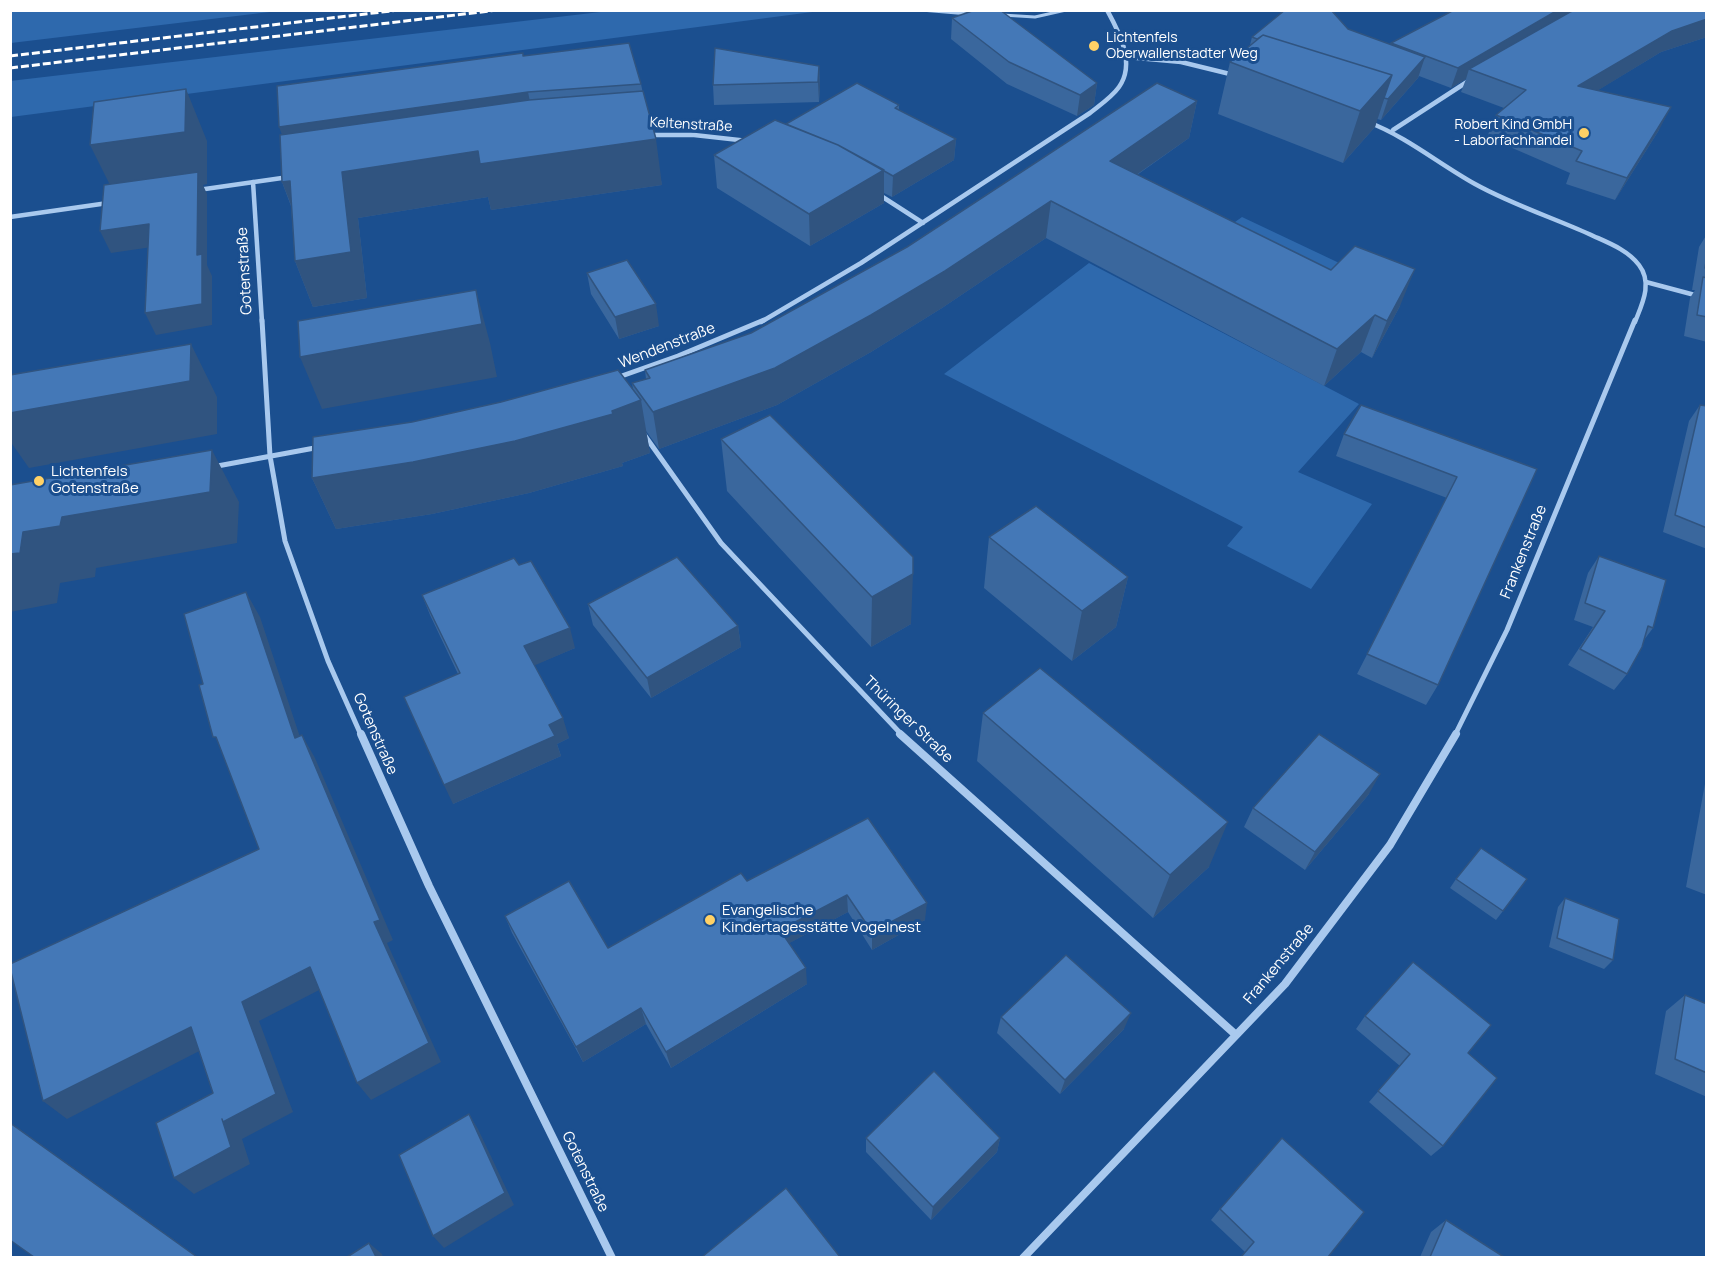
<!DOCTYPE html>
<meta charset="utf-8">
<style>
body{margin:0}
#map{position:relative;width:1717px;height:1268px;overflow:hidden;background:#1b4f8f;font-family:Manrope,sans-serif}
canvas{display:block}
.frame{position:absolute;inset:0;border:12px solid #fff;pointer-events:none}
</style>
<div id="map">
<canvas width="1717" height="1268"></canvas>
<div class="frame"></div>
</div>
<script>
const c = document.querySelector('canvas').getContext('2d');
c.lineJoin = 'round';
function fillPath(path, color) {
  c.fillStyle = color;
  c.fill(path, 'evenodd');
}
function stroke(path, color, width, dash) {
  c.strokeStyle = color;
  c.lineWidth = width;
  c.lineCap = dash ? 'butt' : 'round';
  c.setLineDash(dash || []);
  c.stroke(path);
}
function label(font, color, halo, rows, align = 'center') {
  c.font = font + ' Manrope,sans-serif';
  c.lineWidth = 6;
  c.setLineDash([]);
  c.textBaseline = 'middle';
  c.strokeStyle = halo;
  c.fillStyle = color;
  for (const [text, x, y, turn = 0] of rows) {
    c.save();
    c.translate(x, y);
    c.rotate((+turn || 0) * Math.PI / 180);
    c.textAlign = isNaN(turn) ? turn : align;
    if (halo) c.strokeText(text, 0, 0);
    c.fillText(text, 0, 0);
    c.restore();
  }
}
fillPath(new Path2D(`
 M14,11V10L278,11L11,43V11Z
 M609,11H820L11,117L10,81Z
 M1242,217L1354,270L1342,283L1200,247Z
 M1089,263L1359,404L1298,472L1372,504L1311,589L1227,546L1243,527L944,374Z`), '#2e69ad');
stroke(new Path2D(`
 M921,10L969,14
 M1002,15L1035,17L1066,10`), '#a9c9ee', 3);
stroke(new Path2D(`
 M1126,57L1181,62L1234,75
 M1368,122C1407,137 1439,164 1475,184C1511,204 1551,217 1589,234C1606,242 1627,249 1639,265C1653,283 1642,304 1635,322
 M1393,130L1470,80
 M647,135H694L748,141
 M253,182L262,322
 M198,190L289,177
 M878,194L923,223
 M10,217L108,203
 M1646,282L1706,298
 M761,322L861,263L1090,113C1100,105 1112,97 1119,87C1136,63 1119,32 1107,10`), '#a9c9ee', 4.5);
stroke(new Path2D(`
 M262,320L270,456L285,541L328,661L361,735
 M616,378L678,356L764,320
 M643,433L721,543L902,735
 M212,467L320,447
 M1455,735L1507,630L1635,320`), '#a9c9ee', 5);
stroke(new Path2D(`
 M361,734L429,886L612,1258
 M900,734L1236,1035
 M1023,1258L1285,984L1390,845L1456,734`), '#a9c9ee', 8);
stroke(new Path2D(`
 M10,56L399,10
 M10,68L498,10`), '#fff', 3, [8, 3]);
fillPath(new Path2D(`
 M1707,10V37L1661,52L1598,90L1659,130L1615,200L1566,184L1570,173L1487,137L1496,115L1504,108L1461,92L1466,79L1451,88L1419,76L1418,78L1381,120L1377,119L1375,127L1343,163L1218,114L1230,62L1250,45L1252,37L1348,29L1390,44L1391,43Z
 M952,18L1097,83L1094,105L1077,116L1007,84L951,39Z
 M523,56L641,84L662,185L491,210L488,197L358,218L367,298L313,307L295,261L291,206L282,182Z
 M819,66L820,86L819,102L714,105L713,85Z
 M1197,101L1189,138L1137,175L1400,306L1372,358L1361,352L1324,386L1046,238L942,308L871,352L777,405L659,449L646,431L650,453L622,463L623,466L529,493L432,514L336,529L312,478L633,389L632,383L646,379L645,370L751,333Z
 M899,105V110L956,139L954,160L892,197L884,193V203L810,246L717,188L714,155L786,124Z
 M1707,234V342L1684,336L1690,298L1695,290H1692L1699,247Z
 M587,273L659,326L619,339L591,294Z
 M1700,405L1707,406V549L1663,532L1689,421Z
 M1344,434L1537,469L1438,685L1426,705L1357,674L1447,498L1336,456Z
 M721,439L911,624L871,647L727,491Z
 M989,537L1128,577L1116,627L1072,661L984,588Z
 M1599,556L1653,628L1644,640L1627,674L1614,690L1568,665L1593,627L1574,620L1588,573Z
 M422,595L575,648L534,665L569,738L557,744L561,756L453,804L458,674L430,615Z
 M588,604L738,626L741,647L651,698L593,625Z
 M983,713L1209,867L1153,918L977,761Z
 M1707,773V895L1686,887Z
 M1369,794L1305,870L1244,827L1253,808Z
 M868,818L925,920L872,950L848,912L789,943L807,984L671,1068L646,1024L583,1062L512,933L505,916L608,948L747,881Z
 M1456,879L1503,911L1496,920L1450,888Z
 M1565,898L1613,960L1604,969L1549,947L1558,907Z
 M1685,995L1707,1004V1097L1655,1074L1666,1011Z
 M1365,1016L1468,1053L1443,1146L1431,1156L1369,1102L1400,1066L1356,1029Z
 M1001,1017L1124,1029L1060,1094L997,1033Z
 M866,1138H1000L997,1152L931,1220L866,1152Z
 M1220,1209L1328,1257L1245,1252L1211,1220Z
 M1446,1220L1504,1257H1420L1431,1232Z`), '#3a679d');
fillPath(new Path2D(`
 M1558,10H1601L1469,69L1466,79L1451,88L1458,68Z
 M1707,19V37L1661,52L1569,108L1578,86L1672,31Z
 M1425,57L1418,78L1381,120L1388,99Z
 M819,66L820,86L819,102L818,82Z
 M1392,75L1375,127L1343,163L1360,111Z
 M1097,83L1094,105L1077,116L1080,95Z
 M186,89L207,141V184L203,185L207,194V265L212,276V325L156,335L145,313L202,266L116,197L90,145Z
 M528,92L537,136L296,172L279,127Z
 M1197,101L1189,138L1103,198L1110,161Z
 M1671,107L1659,130L1615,200L1627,178Z
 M656,139L662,185L491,210L488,197L358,218L367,298L313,307L295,261L342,172L478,151Z
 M956,139L954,160L892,197L893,176Z
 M884,170V203L810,246L809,214Z
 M290,181L300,228L282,182Z
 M1051,201L1046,238L942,308L871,352L777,405L659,449L653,412Z
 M149,224L159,246L111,253L100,231Z
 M1415,269L1400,306L1372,358L1387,321Z
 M476,290L490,343L497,377L322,409L300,357Z
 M656,304L659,326L619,339L615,317Z
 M1375,315L1361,352L1324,386L1337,349Z
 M191,344L217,397V434L29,468L10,441V413Z
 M641,400L650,453L622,463L623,466L529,493L432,514L336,529L312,478L612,411Z
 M212,450L239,502L237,543L96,568L95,577L60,583L57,603L10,612V554L23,532L62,517Z
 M913,574L911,624L871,647L872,597Z
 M1128,577L1116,627L1072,661L1082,611Z
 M246,592L260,617L308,761L295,738Z
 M738,626L741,647L651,698L647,678Z
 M570,628L575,648L531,667L524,646Z
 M563,718L569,738L557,744L561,756L453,804L444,785L549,725Z
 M302,735L315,758L393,940L387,943L441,1062L371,1100L357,1083Z
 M1380,774L1369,794L1305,870L1315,852Z
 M1228,822L1209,867L1153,918L1170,875Z
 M847,895L848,912L782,947L780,930Z
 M927,903L925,920L872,950V932Z
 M310,967L325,987L259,1021L293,1112L242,1139L250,1164L194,1194L174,1178L222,1119L242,1002Z
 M806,968L807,984L671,1068L666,1052Z
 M641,1008L646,1024L583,1062L576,1047Z
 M1131,1013L1124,1029L1060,1094L1065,1080Z
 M191,1027L209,1046L67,1119L43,1101Z
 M469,1114L478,1129L514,1205L444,1248L433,1236Z
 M10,1122L198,1257H197L10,1123Z
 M1000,1138L997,1152L931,1220L933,1207Z
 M369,1243L382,1254L383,1257H376Z`), '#305480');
const building = new Path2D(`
 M975,10H1000L1097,83L1080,95L1009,62L952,18Z
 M1285,10H1331L1348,29L1425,57L1388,99L1384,98L1392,75L1263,35L1257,39L1252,37Z
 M1454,10H1558L1458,68L1391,43Z
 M1575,10H1707V19L1672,31L1578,86L1671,107L1627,178L1576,161L1582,151L1496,115L1526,90L1469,69L1570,12Z
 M1263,35L1392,75L1360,111L1230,62Z
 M629,43L641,84L528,92L279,127L277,86L523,53V56Z
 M715,48L819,66L818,82L713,85Z
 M857,83L899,105L895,108L956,139L893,176L838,145L786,124Z
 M1157,83L1197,101L1110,161L1331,270L1355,246L1415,269L1387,321L1375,315L1337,349L1051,201L945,271L871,315L775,368L653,412L632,383L650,378L645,370L751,333L907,247Z
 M186,89L185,132L90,145L94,102Z
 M643,91L656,139L480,164L478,151L342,172L351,252L295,261L290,181L282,182L280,135L529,100Z
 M775,120L838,145L884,170L809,214L714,155Z
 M198,172L197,255L202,254V304L145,313L149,224L100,231L104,185Z
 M1707,255V268H1705Z
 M627,260L656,304L615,317L587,273Z
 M1703,277L1707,278V317L1697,315Z
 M476,290L482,324L300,357L298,321Z
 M191,344L190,381L10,413V375Z
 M618,370L641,400L612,411L613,414L515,441L413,462L312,478L313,437L412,422L501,402Z
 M1361,405L1537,469L1438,685L1367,654L1457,477L1344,434Z
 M1700,405L1707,406V528L1675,515Z
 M770,415L913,557V574L872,597L721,439Z
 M212,450L210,492L62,517L60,526L23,532L20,553L10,554V485Z
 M1036,506L1128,577L1082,611L989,537Z
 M1599,556L1666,580L1653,628L1648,626L1642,647L1627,674L1580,649L1605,611L1585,603Z
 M677,557L738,626L647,678L588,604Z
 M514,558L519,565L531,561L570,628L524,646L563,718L549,725L555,736L444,785L404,697L460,673L422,595Z
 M246,592L295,738L302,735L380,920L374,922L429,1043L357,1083L310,967L242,1002L276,1094L223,1122L222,1119L231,1147L174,1178L156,1123L213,1093L191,1027L43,1101L10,968V964L259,849L216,737H213L199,685L203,684L184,614Z
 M1040,668L1228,822L1170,875L983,713Z
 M1319,734L1380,774L1315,852L1253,808Z
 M868,818L927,903L872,932L847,895L780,930L806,968L666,1052L641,1008L576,1047L505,916L569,881L608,948L741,873L747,881Z
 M1481,848L1527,879L1503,911L1456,879Z
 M1565,898L1619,919L1613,960L1557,938Z
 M1066,955L1131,1013L1065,1080L1001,1017Z
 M1413,962L1491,1025L1468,1053L1497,1078L1443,1146L1378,1091L1410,1054L1365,1016Z
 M1685,995L1707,1004V1073L1675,1059Z
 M934,1071L1000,1138L933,1207L866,1138Z
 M469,1114L505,1193L433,1236L399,1155Z
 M10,1123L197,1257H34L10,1240Z
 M1282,1138L1364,1212L1328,1257H1241L1254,1242L1220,1209Z
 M786,1188L840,1257H702Z
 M1446,1220L1504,1257H1430Z
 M369,1243L376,1257H347Z`);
fillPath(building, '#4478b7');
stroke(building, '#305480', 1.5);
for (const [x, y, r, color] of [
 [1094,46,6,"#ffd166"],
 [1584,133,6,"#ffd166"],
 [39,481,6,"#ffd166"],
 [710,920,6,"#ffd166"]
]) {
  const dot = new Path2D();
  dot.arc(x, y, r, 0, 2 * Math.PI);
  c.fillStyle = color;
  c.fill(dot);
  stroke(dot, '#1b4f8f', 2);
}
label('14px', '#fff', '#1b4f8f', [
 ["Lichtenfels",1106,38],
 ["Oberwallenstadter Weg",1106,54],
 ["Robert Kind GmbH",1572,125,"right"],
 ["- Laborfachhandel",1572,141,"right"]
], 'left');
label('14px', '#fff', '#1b4f8f', [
 ["Keltenstraße",691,125,3]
]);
label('15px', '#fff', '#1b4f8f', [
 ["Gotenstraße",245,271,-93],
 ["Wendenstraße",667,346,-21],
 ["Frankenstraße",1524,552,-68],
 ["Thüringer Straße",908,720,44],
 ["Gotenstraße",375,734,66],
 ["Frankenstraße",1279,964,-50],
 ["Gotenstraße",585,1172,64]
]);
label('15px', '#fff', '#1b4f8f', [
 ["Lichtenfels",51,472],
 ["Gotenstraße",51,489],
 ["Evangelische",722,911],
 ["Kindertagesstätte Vogelnest",722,928]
], 'left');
</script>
